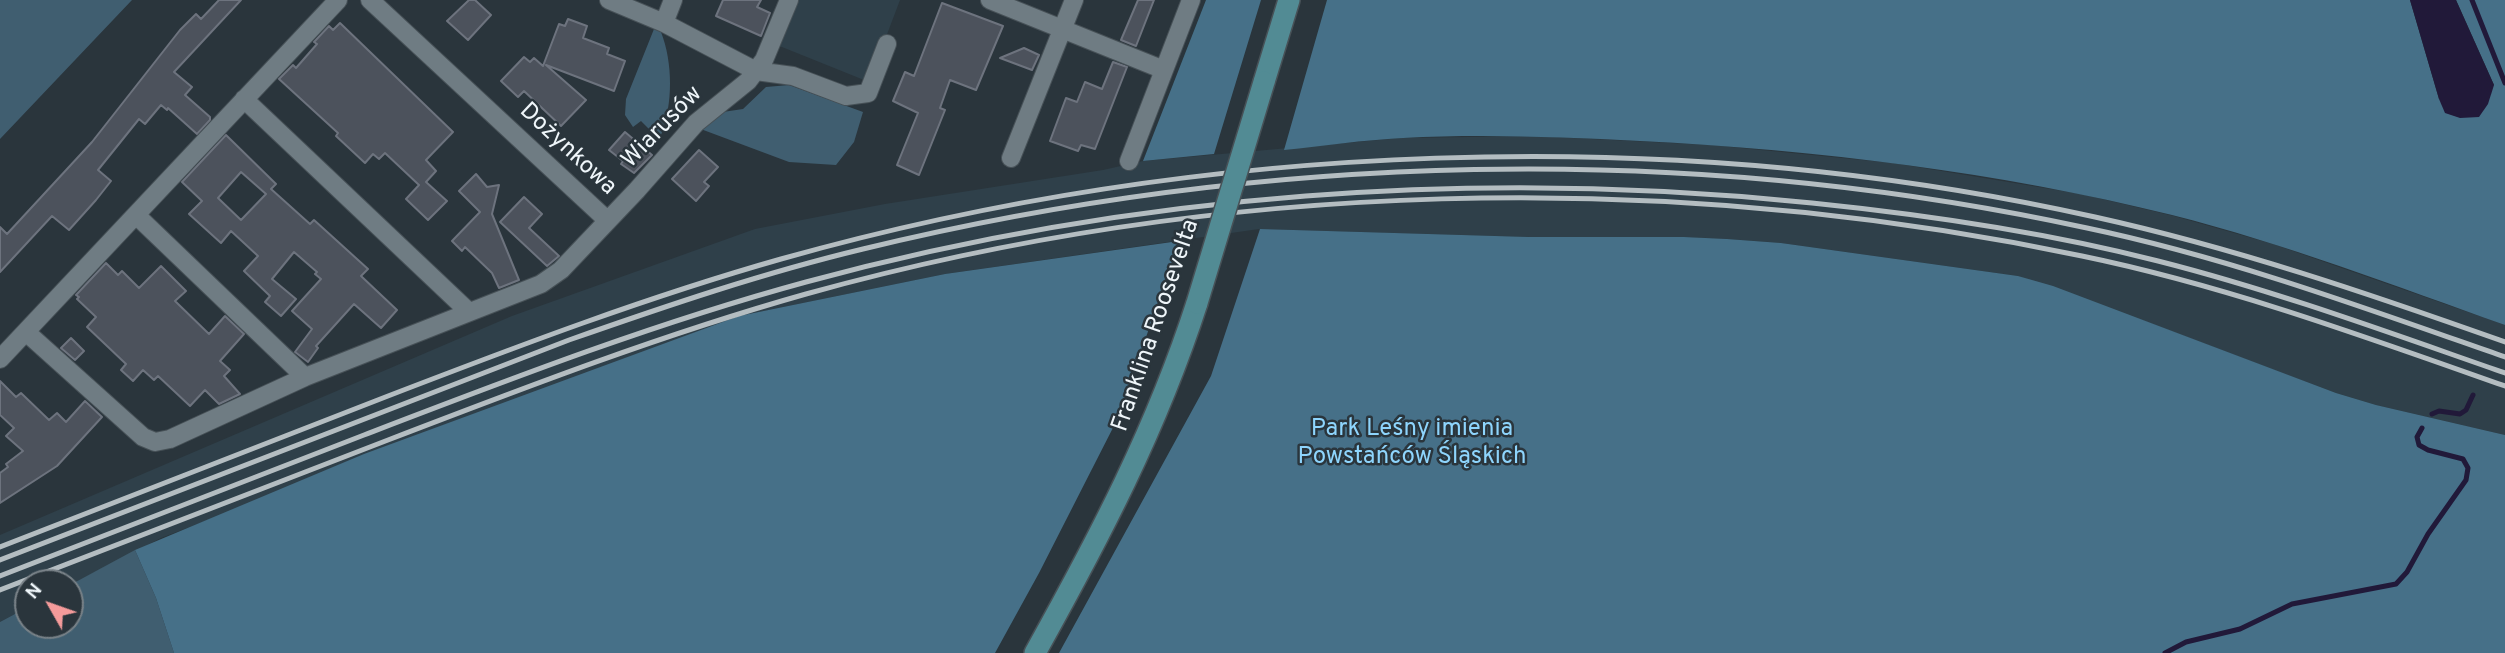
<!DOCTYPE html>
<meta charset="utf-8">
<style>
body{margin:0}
#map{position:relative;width:2505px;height:653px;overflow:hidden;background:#2a353c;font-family:Overpass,sans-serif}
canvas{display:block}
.north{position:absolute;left:14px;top:569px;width:70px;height:70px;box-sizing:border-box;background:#2a353c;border:2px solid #798288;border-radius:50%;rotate:310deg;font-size:19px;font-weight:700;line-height:28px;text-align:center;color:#eff6fa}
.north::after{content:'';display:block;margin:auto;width:24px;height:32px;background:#f59b9b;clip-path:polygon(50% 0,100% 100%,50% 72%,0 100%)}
</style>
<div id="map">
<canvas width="2505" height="653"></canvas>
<div class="north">N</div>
</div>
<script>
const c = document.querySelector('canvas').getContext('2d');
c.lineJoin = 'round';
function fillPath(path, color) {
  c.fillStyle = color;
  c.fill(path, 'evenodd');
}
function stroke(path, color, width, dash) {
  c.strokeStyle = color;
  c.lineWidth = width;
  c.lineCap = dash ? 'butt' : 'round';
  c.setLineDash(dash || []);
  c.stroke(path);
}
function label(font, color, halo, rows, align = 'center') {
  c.font = font + ' Overpass,sans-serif';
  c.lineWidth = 5;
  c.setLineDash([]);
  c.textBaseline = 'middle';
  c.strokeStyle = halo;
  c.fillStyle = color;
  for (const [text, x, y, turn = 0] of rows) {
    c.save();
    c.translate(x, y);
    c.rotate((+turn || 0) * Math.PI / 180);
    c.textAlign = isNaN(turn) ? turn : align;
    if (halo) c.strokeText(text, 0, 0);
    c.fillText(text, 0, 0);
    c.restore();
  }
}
fillPath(new Path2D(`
 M795,0H900L869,82L777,45Z
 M1533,136L1711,145L1893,163L2081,194L2174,216L2273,244L2505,325V435L2376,405L2336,393L2152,324L2018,276L1781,243L1727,239L1684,237H1529L1259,229L945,274L739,316L161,538L70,585V583H28V607L0,622V535L512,316L755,229L885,204L1103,170L1143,161L1401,138Z`), '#2f404a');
fillPath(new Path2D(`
 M0,0H132L0,139Z
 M654,29L661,32C673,63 673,104 661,135L656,136L641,121L633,127L625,115L626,99Z
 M789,85L863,112L854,142L836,165L789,162L698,128L716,113L743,109L766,87Z
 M135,550L156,598L174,653H0V622L28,607V625H70V585Z`), '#405e70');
fillPath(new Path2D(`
 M1206,0H1261L1214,154L1143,161Z
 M1327,0H2410L2439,99L2494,85L2456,0H2505V325C2395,286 2286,244 2172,215C1998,172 1819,150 1640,141C1561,137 1482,134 1403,138C1363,140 1324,146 1284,150Z
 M1260,229L1529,237H1684L1727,239L1781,243L2018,276L2053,286L2336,393L2376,405L2505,435V653H1059L1211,376Z
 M1179,241L1119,416L1039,573L995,653H174L156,598L135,550L364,454L739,316L945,274Z`), '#467088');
fillPath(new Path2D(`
 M2410,0H2456L2494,85L2488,104L2479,117L2460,118L2445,113L2439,99Z`), '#211939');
stroke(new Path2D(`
 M2472,0L2505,83
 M2432,414L2439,411L2460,414L2466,410L2473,395
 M2165,653L2186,642L2240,629L2292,604L2396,584L2407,572L2428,534L2466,480L2468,468L2463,459L2428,450L2419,445L2417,437L2422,428`), '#211939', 5);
const building = new Path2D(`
 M219,0H241L174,72L192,87L185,95L210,117V120L197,134L168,108L167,110L161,105L145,124L139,119L98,170L111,181L96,200L69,230L52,216L0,272V227L7,234L92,142L180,30L196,14L201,19Z
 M469,0H475L491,15L468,40L447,21Z
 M723,0H761L757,7L770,13L761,36L716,16Z
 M1138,0H1154L1136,46L1121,40Z
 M942,3L1003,26L976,90L950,80L940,108L945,110L919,175L897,165L918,113L893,101L905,72L914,76Z
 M568,19L587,26L583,38L609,48L607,54L625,61L614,91L546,65L586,100L561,126L524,91L518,97L501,81L524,57L530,62L534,58L543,66L559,24L565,26Z
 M340,23L453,132L426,160L436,171L426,182L447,201L428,220L406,199L419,185L385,153L379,159L373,154L365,163L336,136L338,133L279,79L293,65L296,68L317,44L314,42L329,26L333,30Z
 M1024,48L1039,55L1032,70L1000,58Z
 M1113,62L1127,67L1095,149L1081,145L1078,151L1050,141L1066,98L1077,102L1085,82L1102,89Z
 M625,132L652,155L634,173L621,164L623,161L609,150Z
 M226,135L276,184L271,189L310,224L314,220L368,269L361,276L397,310L381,328L354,304L316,346L318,348L308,362L295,352L312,329L292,311L321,279L315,274L317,272L294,252L272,279L296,299L281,316L265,302L270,296L244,271L258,256L231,231L221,243L189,214L202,201L182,182ZM241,172L266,194L241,220L218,198Z
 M699,150L718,167L704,182L709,186L696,201L672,179Z
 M476,174L487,187L499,185L492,214L519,280L499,288L492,273L465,247L462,251L452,241L480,212L459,191Z
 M524,197L542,214L529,228L559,256L547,266L500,222Z
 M106,263L118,275L122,271L139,288L161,266L186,291L175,301L209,334L225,316L244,334L220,361L230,370L224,376L240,394L219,404L205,390L190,406L158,376L154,380L143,370L133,381L121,370L126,364L87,327L96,317L77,299L79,297L76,295Z
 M71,338L84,351L75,360L61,348Z
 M0,381L16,397L21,393L49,420L57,413L66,422L85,401L102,417L57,466L0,503V473L8,467L6,464L23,451L6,436L14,428L0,415Z`);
fillPath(building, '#4c525c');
stroke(building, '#6d737e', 2);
const street = new Path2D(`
 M370,0L607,220
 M609,0L664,23L756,71L793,76L846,96L868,93L887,44
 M990,0L1164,70
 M664,23L673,0
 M244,99L469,312
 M1011,158L1074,0
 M1129,161L1191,0
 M136,215L305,377
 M26,332L143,437L155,442L170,439L305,377L541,284L561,270L637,190L696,123L748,81L764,60L789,0
 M0,359L338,0`);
const secondary = new Path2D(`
 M1264,82L1289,0
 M1035,653C1099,538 1156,430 1197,303`);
stroke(street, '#475157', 20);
stroke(secondary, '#475157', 24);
stroke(street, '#6f7c83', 18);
stroke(secondary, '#528b94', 21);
stroke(new Path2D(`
 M0,547C129,497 259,446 388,396C518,346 647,297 781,259C1200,141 1670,122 2095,217C2235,248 2370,294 2505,342
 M0,560L569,340C666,306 763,273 863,249C1262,152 1686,141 2087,228C2230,258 2368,309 2505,357
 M0,576C121,529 243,482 364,435C510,379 655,323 806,282C1133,193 1476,168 1812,203C1929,215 2045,232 2158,261C2276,291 2390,333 2505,373
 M0,590C130,540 259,490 388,440C526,387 664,334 806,294C1219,179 1663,168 2082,256C2227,286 2366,337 2505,386`), '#b4bdc1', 5);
const secondaryBridge = new Path2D(`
 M1197,303L1264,82`);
stroke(secondaryBridge, '#475157', 24, []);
stroke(secondaryBridge, '#528b94', 21);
label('24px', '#eff6fa', '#2a353c', [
 ["Wiarusów",663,128,-46],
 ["Dożynkowa",567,150,43],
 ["Franklina Roosevelta",1157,326,-71]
]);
label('24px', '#8ed5fd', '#2a353c', [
 ["Park Leśny imienia",1412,430],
 ["Powstańców Śląskich",1412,458]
]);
</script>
